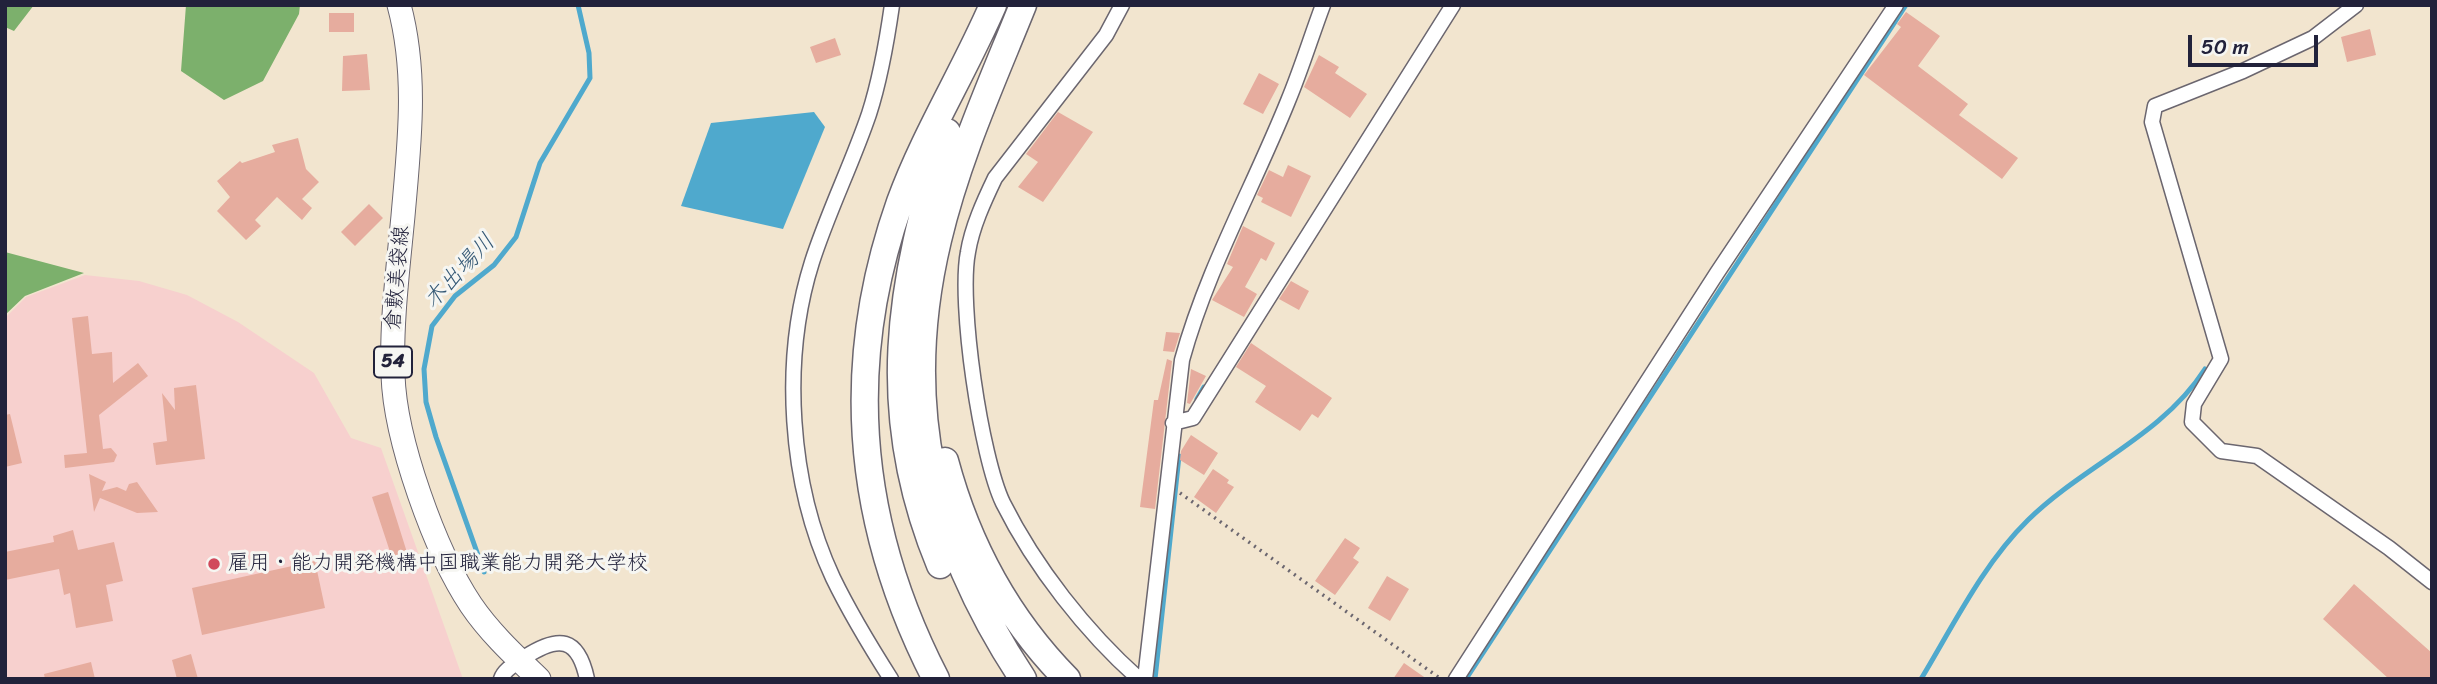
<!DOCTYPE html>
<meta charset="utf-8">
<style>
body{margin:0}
#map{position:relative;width:2437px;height:684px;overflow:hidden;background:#f2e5cf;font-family:Sriracha,sans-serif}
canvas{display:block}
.frame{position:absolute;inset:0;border:7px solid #22223b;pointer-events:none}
.scale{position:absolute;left:2188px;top:35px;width:130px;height:32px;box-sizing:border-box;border:4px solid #22223b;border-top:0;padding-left:9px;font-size:21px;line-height:24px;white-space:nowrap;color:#22223b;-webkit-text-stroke:5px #f6f6f2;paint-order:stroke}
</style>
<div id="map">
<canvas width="2437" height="684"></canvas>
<div class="frame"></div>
<div class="scale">50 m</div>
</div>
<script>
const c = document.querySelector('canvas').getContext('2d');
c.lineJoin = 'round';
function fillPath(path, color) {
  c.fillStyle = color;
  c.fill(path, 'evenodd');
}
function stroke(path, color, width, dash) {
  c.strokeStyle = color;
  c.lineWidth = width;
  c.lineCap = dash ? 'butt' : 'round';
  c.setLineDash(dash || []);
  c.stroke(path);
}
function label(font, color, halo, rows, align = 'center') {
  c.font = font + ' Sriracha,"Klee One",sans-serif';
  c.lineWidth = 6;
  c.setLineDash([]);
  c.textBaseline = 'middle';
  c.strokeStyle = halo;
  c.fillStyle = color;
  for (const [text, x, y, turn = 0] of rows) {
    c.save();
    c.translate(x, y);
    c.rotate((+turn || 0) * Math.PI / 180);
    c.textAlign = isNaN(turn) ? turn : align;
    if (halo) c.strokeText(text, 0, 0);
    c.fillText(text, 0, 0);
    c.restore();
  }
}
fillPath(new Path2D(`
 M85,275L139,281L187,295L238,322L314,373L351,438L381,448L463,679H5V318L26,297Z`), '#f7d0ce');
fillPath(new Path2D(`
 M5,5H34L14,31L5,27Z
 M186,5H300L299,14L263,81L224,100L181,71Z
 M5,252L84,273L25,296L5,315Z`), '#7cb06c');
fillPath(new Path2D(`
 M814,112L825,127L783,229L681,206L711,123Z`), '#4fa9cd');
stroke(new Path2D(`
 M1197,399L1204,387
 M484,572L436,437L426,402L424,369L432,326L455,296L494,265L516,237L540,163L590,78L589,53L578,5
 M1155,679L1179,456
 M1466,679L1906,5
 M1921,679C1953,626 1983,564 2028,520C2084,465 2162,436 2205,369`), '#4fa9cd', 5);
fillPath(new Path2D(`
 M1906,12L1940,36L1918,66L1968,104L1959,115L2018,158L2002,179L1864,75L1901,27L1897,24Z
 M329,13H354V32H329Z
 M2370,29L2376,55L2347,62L2341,37Z
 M835,38L841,55L816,63L810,47Z
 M367,54L370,90L342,91L343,56Z
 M1319,55L1339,67L1335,73L1367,94L1350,118L1304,87Z
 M1259,73L1279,84L1263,114L1243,104Z
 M1058,112L1093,132L1043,202L1018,187L1038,162L1026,154Z
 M298,138L306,169L319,182L302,199L312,208L302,220L277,197L255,220L261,226L246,240L217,211L230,197L217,181L240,161L242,163L275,152L272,145Z
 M1288,165L1311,176L1291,217L1261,202L1263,198L1257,195L1269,170L1283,177Z
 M369,204L383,218L355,246L341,232Z
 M1243,226L1275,243L1266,261L1261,258L1245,287L1257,294L1244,317L1212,300L1233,267L1227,264Z
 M1291,281L1309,291L1299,310L1279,299Z
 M88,316L92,354L112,352L113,383L138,363L148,376L99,415L103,449L111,448L117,455L114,462L65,468L64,455L87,453L72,318Z
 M1166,332L1180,333L1174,352L1163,351Z
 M1251,343L1332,398L1318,418L1312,414L1300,431L1255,402L1266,386L1236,367Z
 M1167,359L1172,361L1155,509L1140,507L1154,400H1158Z
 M1191,369L1206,376L1190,404L1187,403Z
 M196,385L205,459L156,465L153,443L167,441L162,393L175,410L174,388Z
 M10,414L22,463L5,467V415Z
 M1191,435L1218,453L1204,475L1180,460L1181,451Z
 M1213,469L1229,480L1227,483L1234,487L1216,513L1194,497Z
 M89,474L106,482L102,491L117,487L126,491L129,484L137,482L158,512L137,513L100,498L94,512Z
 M388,492L410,562L395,567L372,497Z
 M73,530L78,550L114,542L123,581L106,585L113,621L76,628L70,593L64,595L59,569L5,580V552L54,542L53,536Z
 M1345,538L1360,548L1353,558L1359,562L1335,595L1315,581Z
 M315,561L325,608L202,635L192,588Z
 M1387,576L1409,589L1390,621L1368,608Z
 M2354,584L2432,653V679H2389L2323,619Z
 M191,654L198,679H177L172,660Z
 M91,662L95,679H45L44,674Z
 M1404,663L1427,679H1393Z`), '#e6ac9e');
const street = new Path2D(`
 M1122,5L1106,35L995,178C984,201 972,227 968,252C958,303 981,457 1003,503C1035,567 1086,632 1139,679
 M2356,5L2313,38L2243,71L2155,106L2152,122L2221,359L2194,404L2192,422L2221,451L2257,456L2389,548L2432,582
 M1173,423L1193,418L1453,5
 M501,679C504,669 517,663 525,657C559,635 578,637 587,679
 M891,679C870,646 850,613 833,578C789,484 781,360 812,262C828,212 852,164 869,114C880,80 887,40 892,5
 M1145,679L1182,360C1207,269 1253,188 1288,101C1301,70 1311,37 1323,5
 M1456,679L1717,273L1896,5`);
const primary = new Path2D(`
 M399,5C418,75 409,146 403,216C398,269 391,323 393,375C395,440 435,551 471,605C490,633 515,656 539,679`);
const highway = new Path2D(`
 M1023,5C992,82 957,159 938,240C899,403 932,541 1023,679
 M945,461C967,543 1007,618 1067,679
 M940,565C877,413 898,283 947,132
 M936,679C857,526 842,366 900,202C925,134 964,72 993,5`);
stroke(street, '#6b666f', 17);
stroke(primary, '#6b666f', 25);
stroke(highway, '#6b666f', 29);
stroke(new Path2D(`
 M1180,493L1441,679`), '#6b666f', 3.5, [2, 5]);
stroke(street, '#fff', 14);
stroke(primary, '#fff', 23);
stroke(highway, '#fff', 26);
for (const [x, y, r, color] of [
 [214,564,7,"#d1495b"]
]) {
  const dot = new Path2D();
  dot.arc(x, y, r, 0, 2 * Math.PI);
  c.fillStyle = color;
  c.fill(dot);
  stroke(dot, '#f6f6f2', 2.5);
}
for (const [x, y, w] of [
 [393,362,38]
]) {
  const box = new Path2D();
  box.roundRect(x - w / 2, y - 15.5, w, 31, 5);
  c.fillStyle = '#f6f6f2';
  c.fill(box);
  stroke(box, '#22223b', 2);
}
label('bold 19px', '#22223b', null, [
 ["54",393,362]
]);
label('21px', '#22223b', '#f6f6f2', [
 ["倉敷美袋線",398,278,-85]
]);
label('21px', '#22223b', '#f6f6f2', [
 ["雇用・能力開発機構中国職業能力開発大学校",228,564]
], 'left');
label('italic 23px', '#345875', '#f6f6f2', [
 ["木出場川",460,272,-47]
]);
</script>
